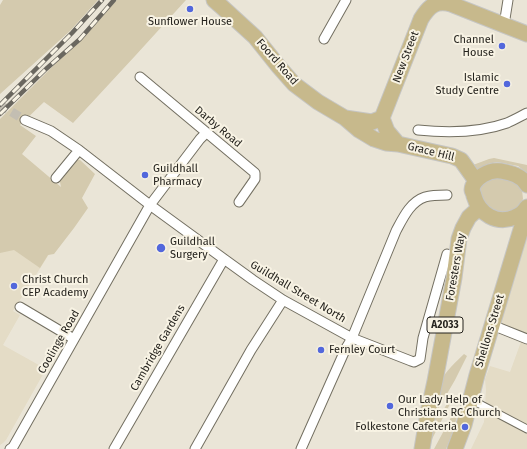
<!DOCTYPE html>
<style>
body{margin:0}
canvas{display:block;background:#eae5d7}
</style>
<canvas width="527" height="449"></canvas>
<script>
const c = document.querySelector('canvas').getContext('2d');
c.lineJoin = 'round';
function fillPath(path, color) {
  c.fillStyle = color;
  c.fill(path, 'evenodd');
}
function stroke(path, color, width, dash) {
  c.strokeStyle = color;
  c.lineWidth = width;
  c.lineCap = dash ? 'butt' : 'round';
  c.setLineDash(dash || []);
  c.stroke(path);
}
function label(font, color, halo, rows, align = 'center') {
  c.font = font + ' "Fira Sans",sans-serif';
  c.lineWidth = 4;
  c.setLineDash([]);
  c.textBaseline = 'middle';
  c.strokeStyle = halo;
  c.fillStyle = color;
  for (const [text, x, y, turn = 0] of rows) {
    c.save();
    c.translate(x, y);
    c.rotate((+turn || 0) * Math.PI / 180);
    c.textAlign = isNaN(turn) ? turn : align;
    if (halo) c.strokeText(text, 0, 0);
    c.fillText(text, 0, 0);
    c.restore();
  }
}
fillPath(new Path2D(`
 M0,175L81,204L13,311L20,315L3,345L46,369L6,440L3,443L0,445Z
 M527,214V449H471L484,422L486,390L485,379L490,366L510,372L522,339L489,327Z`), '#e4dcc6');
fillPath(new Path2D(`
 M3,0H98L70,31L0,94V5Z
 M117,0H186L135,56L73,123L44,102L20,125L36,136L22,154L61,187L59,177L73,160H80L95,174L82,198L88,208L74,228L54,254L48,255L40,268L14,250L0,253V119L80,39Z
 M494,158L527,165V173L518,166L497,162L488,164L477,170L473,165L489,159Z
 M497,176L515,181L522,190L523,199L518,208L504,214L487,208L479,191L482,184Z
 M464,354L467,356L455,380L437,411H436C437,403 438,389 441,382C445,371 456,362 464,354Z
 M449,401L451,402L431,441H429L434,417L438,418Z
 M455,410H459L451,437L446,449H434Z`), '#d4caae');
stroke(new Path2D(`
 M0,105L25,120`), '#c3beb2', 9, [9, 4.5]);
const pedestrian = new Path2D(`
 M470,399L527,429`);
const minor = new Path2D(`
 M504,25L508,0
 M324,39L346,0
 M140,77L255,173V179L239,202
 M25,120L51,131L79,150L150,205L224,259L253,280L283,300L352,338L411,361L414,362L420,359L423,338L447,254
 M418,130C447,133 479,133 507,123C514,120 521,116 527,113
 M56,178L79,150
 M20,307L74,339
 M492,325L527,339
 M10,449L13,447L150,205L200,139L206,133
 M114,449L224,259
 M195,449L251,350L283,300
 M301,449L346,348L352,338L396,231C403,218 410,202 425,197C432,195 440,195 447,195`);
const primary = new Path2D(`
 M214,0L222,7L255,37L279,67L294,84L318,102L345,118L359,130L374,139L386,143L398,144L452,156L461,160L476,181
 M345,118L372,122L382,118
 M382,118L421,19C429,6 436,0 451,4L504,25L527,34
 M382,118L387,131L398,144
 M527,185C521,175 511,173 501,171C495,170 488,172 483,175C478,178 472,184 472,190C472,191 474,194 474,196C479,214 497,225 515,217C521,214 523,213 527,207
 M422,449L428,413L435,381L454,278L459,239L463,228L469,217L479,208
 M455,449L464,425L477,375L522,226L524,212`);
stroke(pedestrian, '#736f61', 9);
stroke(minor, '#736f61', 11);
stroke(primary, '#c6c6c4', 17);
stroke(pedestrian, '#fff', 7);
stroke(minor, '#fff', 9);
stroke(primary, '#c7b98c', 15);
const rail = new Path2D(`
 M0,105L72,33L102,0
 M0,114L46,69L80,39L114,0`);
stroke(rail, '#6a675f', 4.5);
stroke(rail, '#f8f3e4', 3, [9]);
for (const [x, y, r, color] of [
 [190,9,4,"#5267dc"],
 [502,46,4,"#5267dc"],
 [507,84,4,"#5267dc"],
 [145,175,4,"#5267dc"],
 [161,248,5,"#5267dc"],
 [14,286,4,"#5267dc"],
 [321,350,4,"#5267dc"],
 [390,406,4,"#5267dc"],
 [465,427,4,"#5267dc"]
]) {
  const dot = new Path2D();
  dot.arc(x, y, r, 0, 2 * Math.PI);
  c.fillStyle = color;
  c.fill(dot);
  stroke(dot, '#f8f3e4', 1.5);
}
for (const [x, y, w] of [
 [445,325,36]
]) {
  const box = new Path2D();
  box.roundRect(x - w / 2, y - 8, w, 16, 3);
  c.fillStyle = '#f8f3e4';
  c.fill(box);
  stroke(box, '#25231e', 1);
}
label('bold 10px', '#25231e', null, [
 ["A2033",445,325]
]);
label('11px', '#25231e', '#f8f3e4', [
 ["Sunflower House",190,22,"center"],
 ["Channel",494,40,"right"],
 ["House",494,53,"right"],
 ["Islamic",499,78,"right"],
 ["Study Centre",499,91,"right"],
 ["Guildhall",153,169],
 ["Pharmacy",153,182],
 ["Guildhall",170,242],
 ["Surgery",170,255],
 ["Christ Church",22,280],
 ["CEP Academy",22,293],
 ["Fernley Court",329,350],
 ["Our Lady Help of",398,400],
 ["Christians RC Church",398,413],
 ["Folkestone Cafeteria",457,427,"right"]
], 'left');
label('11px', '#25231e', '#f8f3e4', [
 ["New Street",406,57,-69],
 ["Foord Road",277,62,49],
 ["Darby Road",218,127,40],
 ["Grace Hill",431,152,14],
 ["Foresters Way",456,267,-80],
 ["Guildhall Street North",298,292,31],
 ["Shellons Street",490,331,-73],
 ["Coolinge Road",59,342,-60],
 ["Cambridge Gardens",158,348,-60]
]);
</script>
